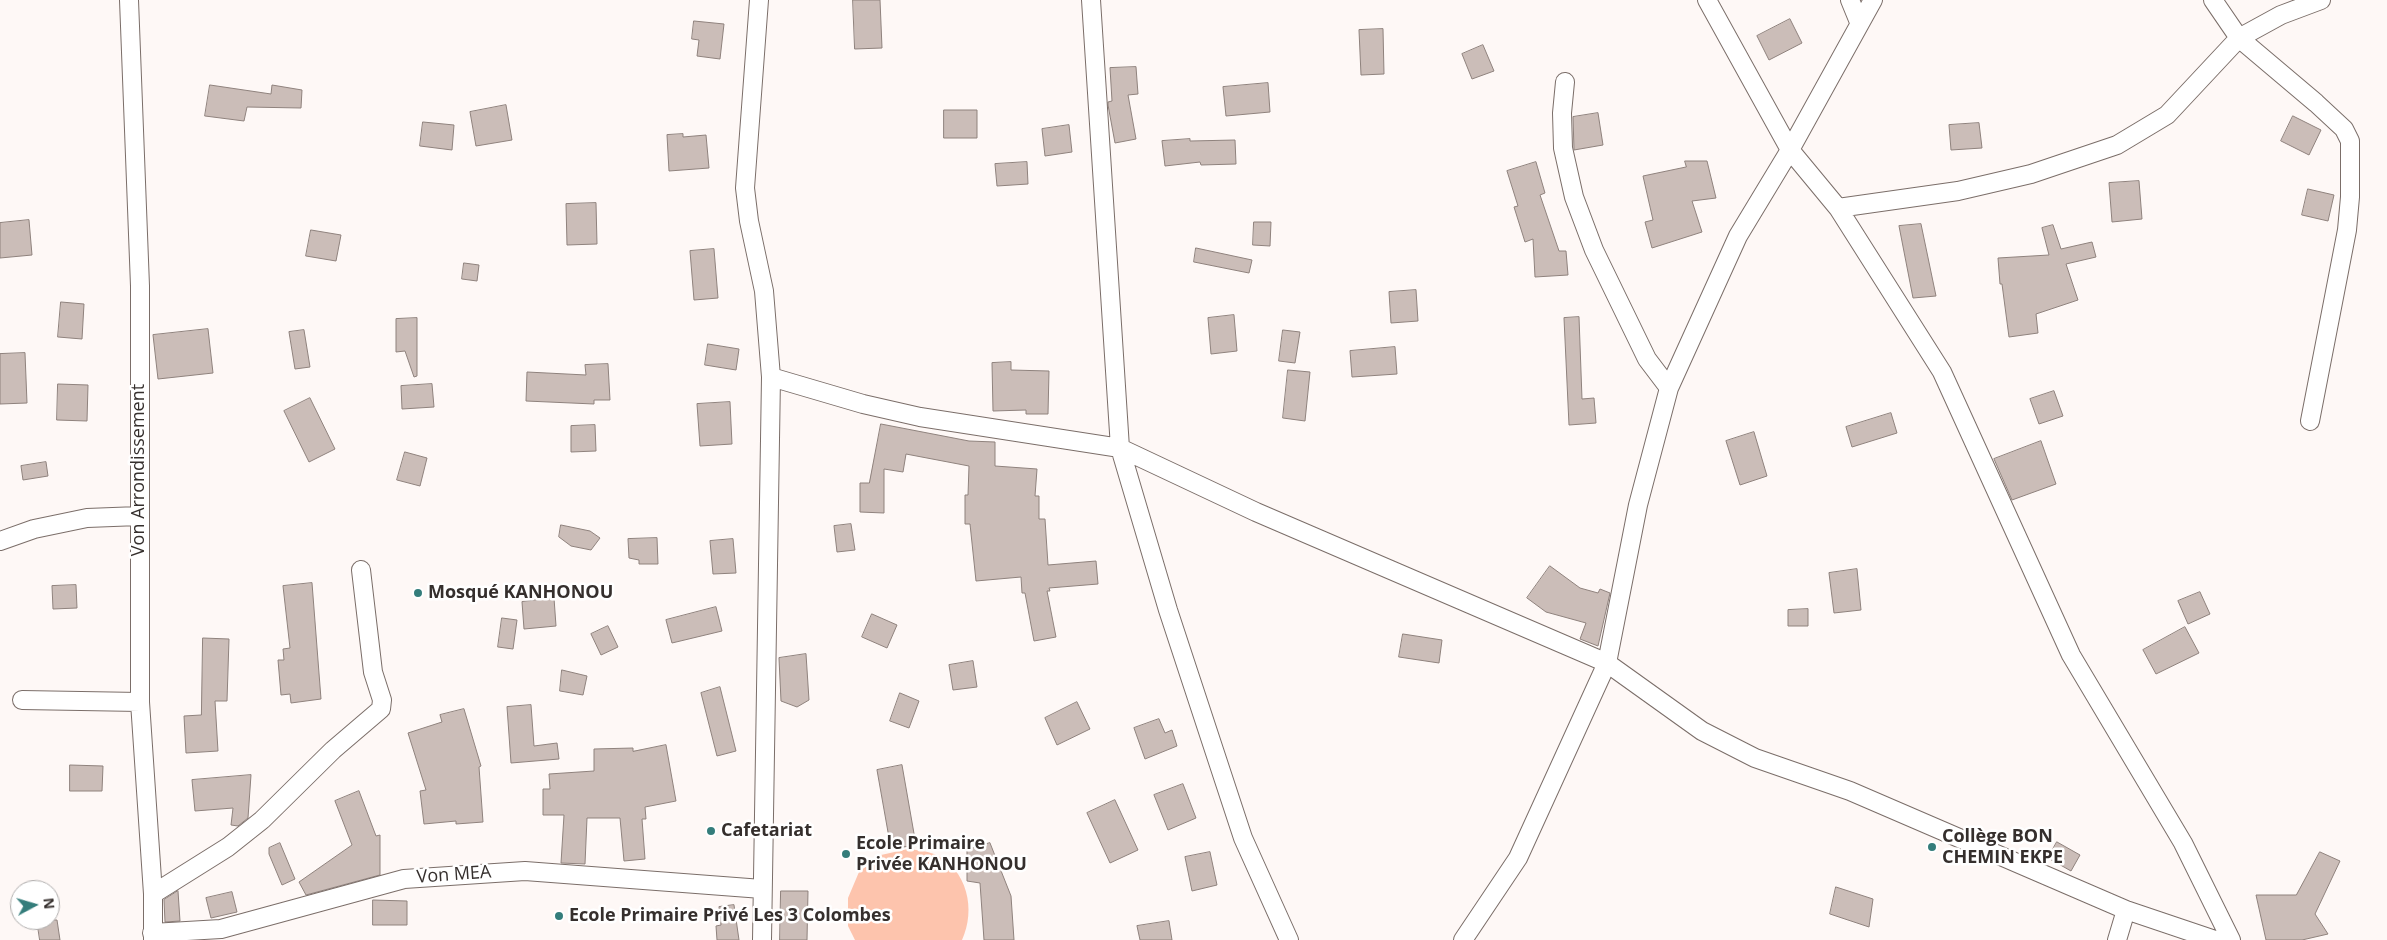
<!DOCTYPE html>
<meta charset="utf-8">
<style>
body{margin:0}
#map{position:relative;width:2387px;height:940px;overflow:hidden;background:#fef8f6;font-family:"Open Sans",sans-serif}
canvas{display:block}
.north{position:absolute;left:10px;top:880px;width:50px;height:50px;box-sizing:border-box;background:#fff;border:1px solid #aeacab;border-radius:50%;rotate:84deg;font-size:14px;font-weight:700;line-height:20px;text-align:center;color:#352f2d}
.north::after{content:'';display:block;margin:auto;width:18px;height:22px;background:#347d7b;clip-path:polygon(50% 0,100% 100%,50% 72%,0 100%)}
</style>
<div id="map">
<canvas width="2387" height="940"></canvas>
<div class="north">N</div>
</div>
<script>
const c = document.querySelector('canvas').getContext('2d');
c.lineJoin = 'round';
function fillPath(path, color) {
  c.fillStyle = color;
  c.fill(path, 'evenodd');
}
function stroke(path, color, width, dash) {
  c.strokeStyle = color;
  c.lineWidth = width;
  c.lineCap = dash ? 'butt' : 'round';
  c.setLineDash(dash || []);
  c.stroke(path);
}
function label(font, color, halo, rows, align = 'center') {
  c.font = font + ' "Open Sans",sans-serif';
  c.lineWidth = 5;
  c.setLineDash([]);
  c.textBaseline = 'middle';
  c.strokeStyle = halo;
  c.fillStyle = color;
  for (const [text, x, y, turn = 0] of rows) {
    c.save();
    c.translate(x, y);
    c.rotate((+turn || 0) * Math.PI / 180);
    c.textAlign = isNaN(turn) ? turn : align;
    if (halo) c.strokeText(text, 0, 0);
    c.fillText(text, 0, 0);
    c.restore();
  }
}
fillPath(new Path2D(`
 M908,849C916,850 926,851 934,854C968,869 976,910 962,940H855L848,926V898L859,872L881,855Z`), '#fdc4ad');
const building = new Path2D(`
 M853,0H880L882,48L855,49Z
 M1790,19L1802,43L1769,60L1757,36Z
 M694,21L724,24L720,59L697,56L699,40L692,39Z
 M1383,29L1384,74L1361,75L1359,30Z
 M1483,45L1494,71L1472,79L1462,54Z
 M1136,67L1138,94L1128,95L1136,139L1115,143L1108,105V102L1112,101L1110,68Z
 M1268,83L1270,112L1226,116L1223,87Z
 M210,85L271,94L272,85L302,90L301,108L247,107L244,121L205,116Z
 M506,105L512,140L476,146L470,112Z
 M944,110H977V138H944Z
 M1598,113L1603,145L1574,150L1573,117Z
 M2293,116L2321,130L2309,155L2281,141Z
 M423,122L454,125L452,150L420,146Z
 M1979,123L1982,148L1951,150L1949,125Z
 M1069,125L1072,152L1045,156L1042,129Z
 M683,134V137L706,135L709,168L669,171L667,135Z
 M1190,139V141L1235,140L1236,164L1201,165L1200,162L1165,166L1162,141Z
 M1685,161H1707L1716,198L1692,201L1702,232L1652,248L1645,222L1653,220L1643,176L1686,167Z
 M1027,162L1028,184L997,186L995,164Z
 M1536,162L1545,193L1540,195L1559,251H1566L1568,275L1535,277L1533,239L1525,242L1514,207L1518,206L1507,171Z
 M2139,181L2142,219L2112,222L2109,183Z
 M2308,189L2334,195L2328,221L2302,215Z
 M596,203L597,244L567,245L566,204Z
 M29,220L32,255L0,258V223Z
 M1254,222H1271L1270,246L1253,245Z
 M1921,224L1936,296L1913,298L1899,226Z
 M2053,225L2061,249L2092,242L2096,257L2066,264L2078,300L2036,314L2038,333L2009,337L2002,284H2000L1998,258L2049,255L2042,228Z
 M311,230L341,235L336,261L306,256Z
 M1196,248L1252,260L1249,273L1194,262Z
 M714,249L718,298L694,300L690,251Z
 M464,263L479,265L477,281L462,279Z
 M1416,290L1418,321L1391,323L1389,292Z
 M61,302L84,304L82,339L58,337Z
 M1234,315L1237,351L1211,354L1208,318Z
 M1579,317L1582,399L1594,398L1596,423L1569,425L1564,318Z
 M417,318V376L414,377L405,351L396,352V319Z
 M208,329L213,373L158,379L153,335Z
 M304,330L310,367L295,369L289,332Z
 M1283,330L1300,332L1295,363L1279,361Z
 M708,344L739,349L736,370L705,365Z
 M1395,347L1397,374L1352,377L1350,351Z
 M25,353L27,403L0,404V354Z
 M1011,362V370L1049,371L1048,414H1026V410L993,411L992,363Z
 M608,364L610,400H594V404L526,401L527,372L586,375L585,365Z
 M1288,370L1310,372L1305,421L1283,418Z
 M58,384L88,385L87,421L57,420Z
 M432,384L434,407L402,409L401,386Z
 M2054,391L2063,416L2039,424L2030,399Z
 M310,398L335,449L309,462L284,411Z
 M730,402L732,444L700,446L697,404Z
 M1891,413L1897,433L1852,447L1846,427Z
 M881,424L969,441L995,442V466L1037,469L1035,496H1039V519H1045L1048,565L1096,561L1098,584L1049,588L1050,591H1047L1056,637L1034,641L1025,593H1022L1021,577L976,581L970,524H965V495H968L969,466L906,454L903,472L884,469V513L860,512V483H869Z
 M595,425L596,451L571,452V426Z
 M1754,432L1767,476L1740,485L1726,441Z
 M2041,441L2056,484L2012,500L1994,459Z
 M405,452L427,458L420,486L397,480Z
 M46,462L48,476L23,480L21,466Z
 M851,524L855,550L837,552L834,526Z
 M561,525L590,531L600,538L591,550L571,546L559,537Z
 M657,538L658,564H639V560L629,558L628,539Z
 M733,539L736,573L713,574L710,541Z
 M1550,566L1580,588L1598,593L1600,589L1610,593L1598,646L1580,639L1586,623L1546,612L1527,598Z
 M1857,569L1861,610L1834,613L1829,573Z
 M312,583L321,699L291,703L290,694L281,695L278,660H284L283,649L290,648L283,586Z
 M76,585L77,608L53,609L52,586Z
 M2200,592L2210,614L2188,624L2178,601Z
 M554,598L556,626L524,629L522,602Z
 M716,607L722,631L672,643L666,620Z
 M1808,609V626H1788V610Z
 M872,614L897,625L887,648L862,637Z
 M502,618L517,620L513,649L498,647Z
 M608,626L618,647L601,655L591,634Z
 M2185,627L2199,653L2156,674L2143,650Z
 M1403,634L1442,640L1439,663L1399,657Z
 M203,638L229,639L227,701H215L218,751L186,753L184,716L201,715Z
 M806,654L809,700L797,707L781,701L779,658Z
 M973,661L977,687L953,690L949,665Z
 M562,670L587,676L583,695L560,691Z
 M720,687L736,751L717,756L701,693Z
 M900,693L919,701L909,728L890,721Z
 M1077,702L1090,729L1057,745L1045,718Z
 M531,705L534,746L557,743L559,759L511,763L507,707Z
 M464,709L481,766L479,767L483,822L456,824V821L424,824L420,791L426,790L408,733L442,722L440,715Z
 M1159,719L1165,733L1172,730L1177,746L1145,759L1134,728Z
 M666,745L676,801L645,807L646,819H642L645,859L624,861L620,818H587L585,864L561,863L564,815H543V789H550L549,774L594,771V749L633,748V751Z
 M70,765L103,766L102,791H70Z
 M902,765L916,845L891,849L877,770Z
 M251,775L248,818L238,826L231,825L233,808L195,811L192,780Z
 M1183,784L1196,818L1168,830L1154,795Z
 M359,791L376,836L380,835V875L306,895L299,882L352,845L335,801Z
 M1115,800L1138,850L1110,863L1087,813Z
 M2057,842L2080,855L2071,871L2048,858Z
 M280,843L295,879L282,885L269,854V848Z
 M990,843L1011,896L1014,940H984L980,883L967,881V850Z
 M1210,852L1217,885L1192,891L1185,857Z
 M2320,852L2340,861L2315,914L2328,934L2302,940H2266L2256,895H2296Z
 M1836,887L1873,899L1869,927L1830,914Z
 M178,891L180,921L165,922L164,900Z
 M781,891H808L807,940H780Z
 M232,892L237,912L211,918L206,898Z
 M373,900L407,901V925H373Z
 M734,905L739,940H717L716,926L721,925L719,907Z
 M37,920H57L60,940H40Z
 M1169,921L1172,940H1140L1137,926Z`);
fillPath(building, '#cbbdb8');
stroke(building, '#8f827d', 1);
const minor = new Path2D(`
 M129,0L140,286V702L153,894V940
 M759,0L745,188L749,221L764,291L771,377L762,940
 M1091,0L1120,448L1168,610L1243,838L1289,940
 M1707,0L1790,150L1838,208L1942,372L2071,655L2183,843L2231,940
 M1850,0L1859,22
 M2213,0L2239,38L2316,103L2344,129L2350,141V197L2347,230L2310,421
 M1565,82L1562,113L1563,148L1574,197L1594,250L1647,359L1669,388
 M1838,208L1958,191L2031,174L2117,145L2167,115L2239,38L2281,15L2321,0
 M771,377L863,404L920,417L1120,448L1256,512L1607,663L1702,731L1755,758L1850,791L2126,910L2215,940
 M0,541L34,529L87,518L139,516
 M22,700L140,702
 M153,894L228,847L262,820L333,750L381,709L382,700L373,672L361,570
 M152,933L221,929L404,879L525,871L762,889
 M1463,940L1518,858L1607,663L1638,505L1669,388L1738,236L1790,150L1873,0
 M2117,940L2126,910`);
stroke(minor, '#7b6e69', 20);
stroke(minor, '#fff', 18);
for (const [x, y, r, color] of [
 [418,593,5,"#347d7b"],
 [711,831,5,"#347d7b"],
 [1932,847,5,"#347d7b"],
 [846,854,5,"#347d7b"],
 [559,916,5,"#347d7b"]
]) {
  const dot = new Path2D();
  dot.arc(x, y, r, 0, 2 * Math.PI);
  c.fillStyle = color;
  c.fill(dot);
  stroke(dot, '#fff', 2);
}
label('18px', '#352f2d', '#fff', [
 ["Von Arrondissement",139,470,-90],
 ["Von MEA",454,875,-4]
]);
label('bold 18px', '#352f2d', '#fff', [
 ["Mosqué KANHONOU",428,593],
 ["Cafetariat",721,831],
 ["Collège BON",1942,837],
 ["CHEMIN EKPE",1942,858],
 ["Ecole Primaire",856,844],
 ["Privée KANHONOU",856,865],
 ["Ecole Primaire Privé Les 3 Colombes",569,916]
], 'left');
</script>
